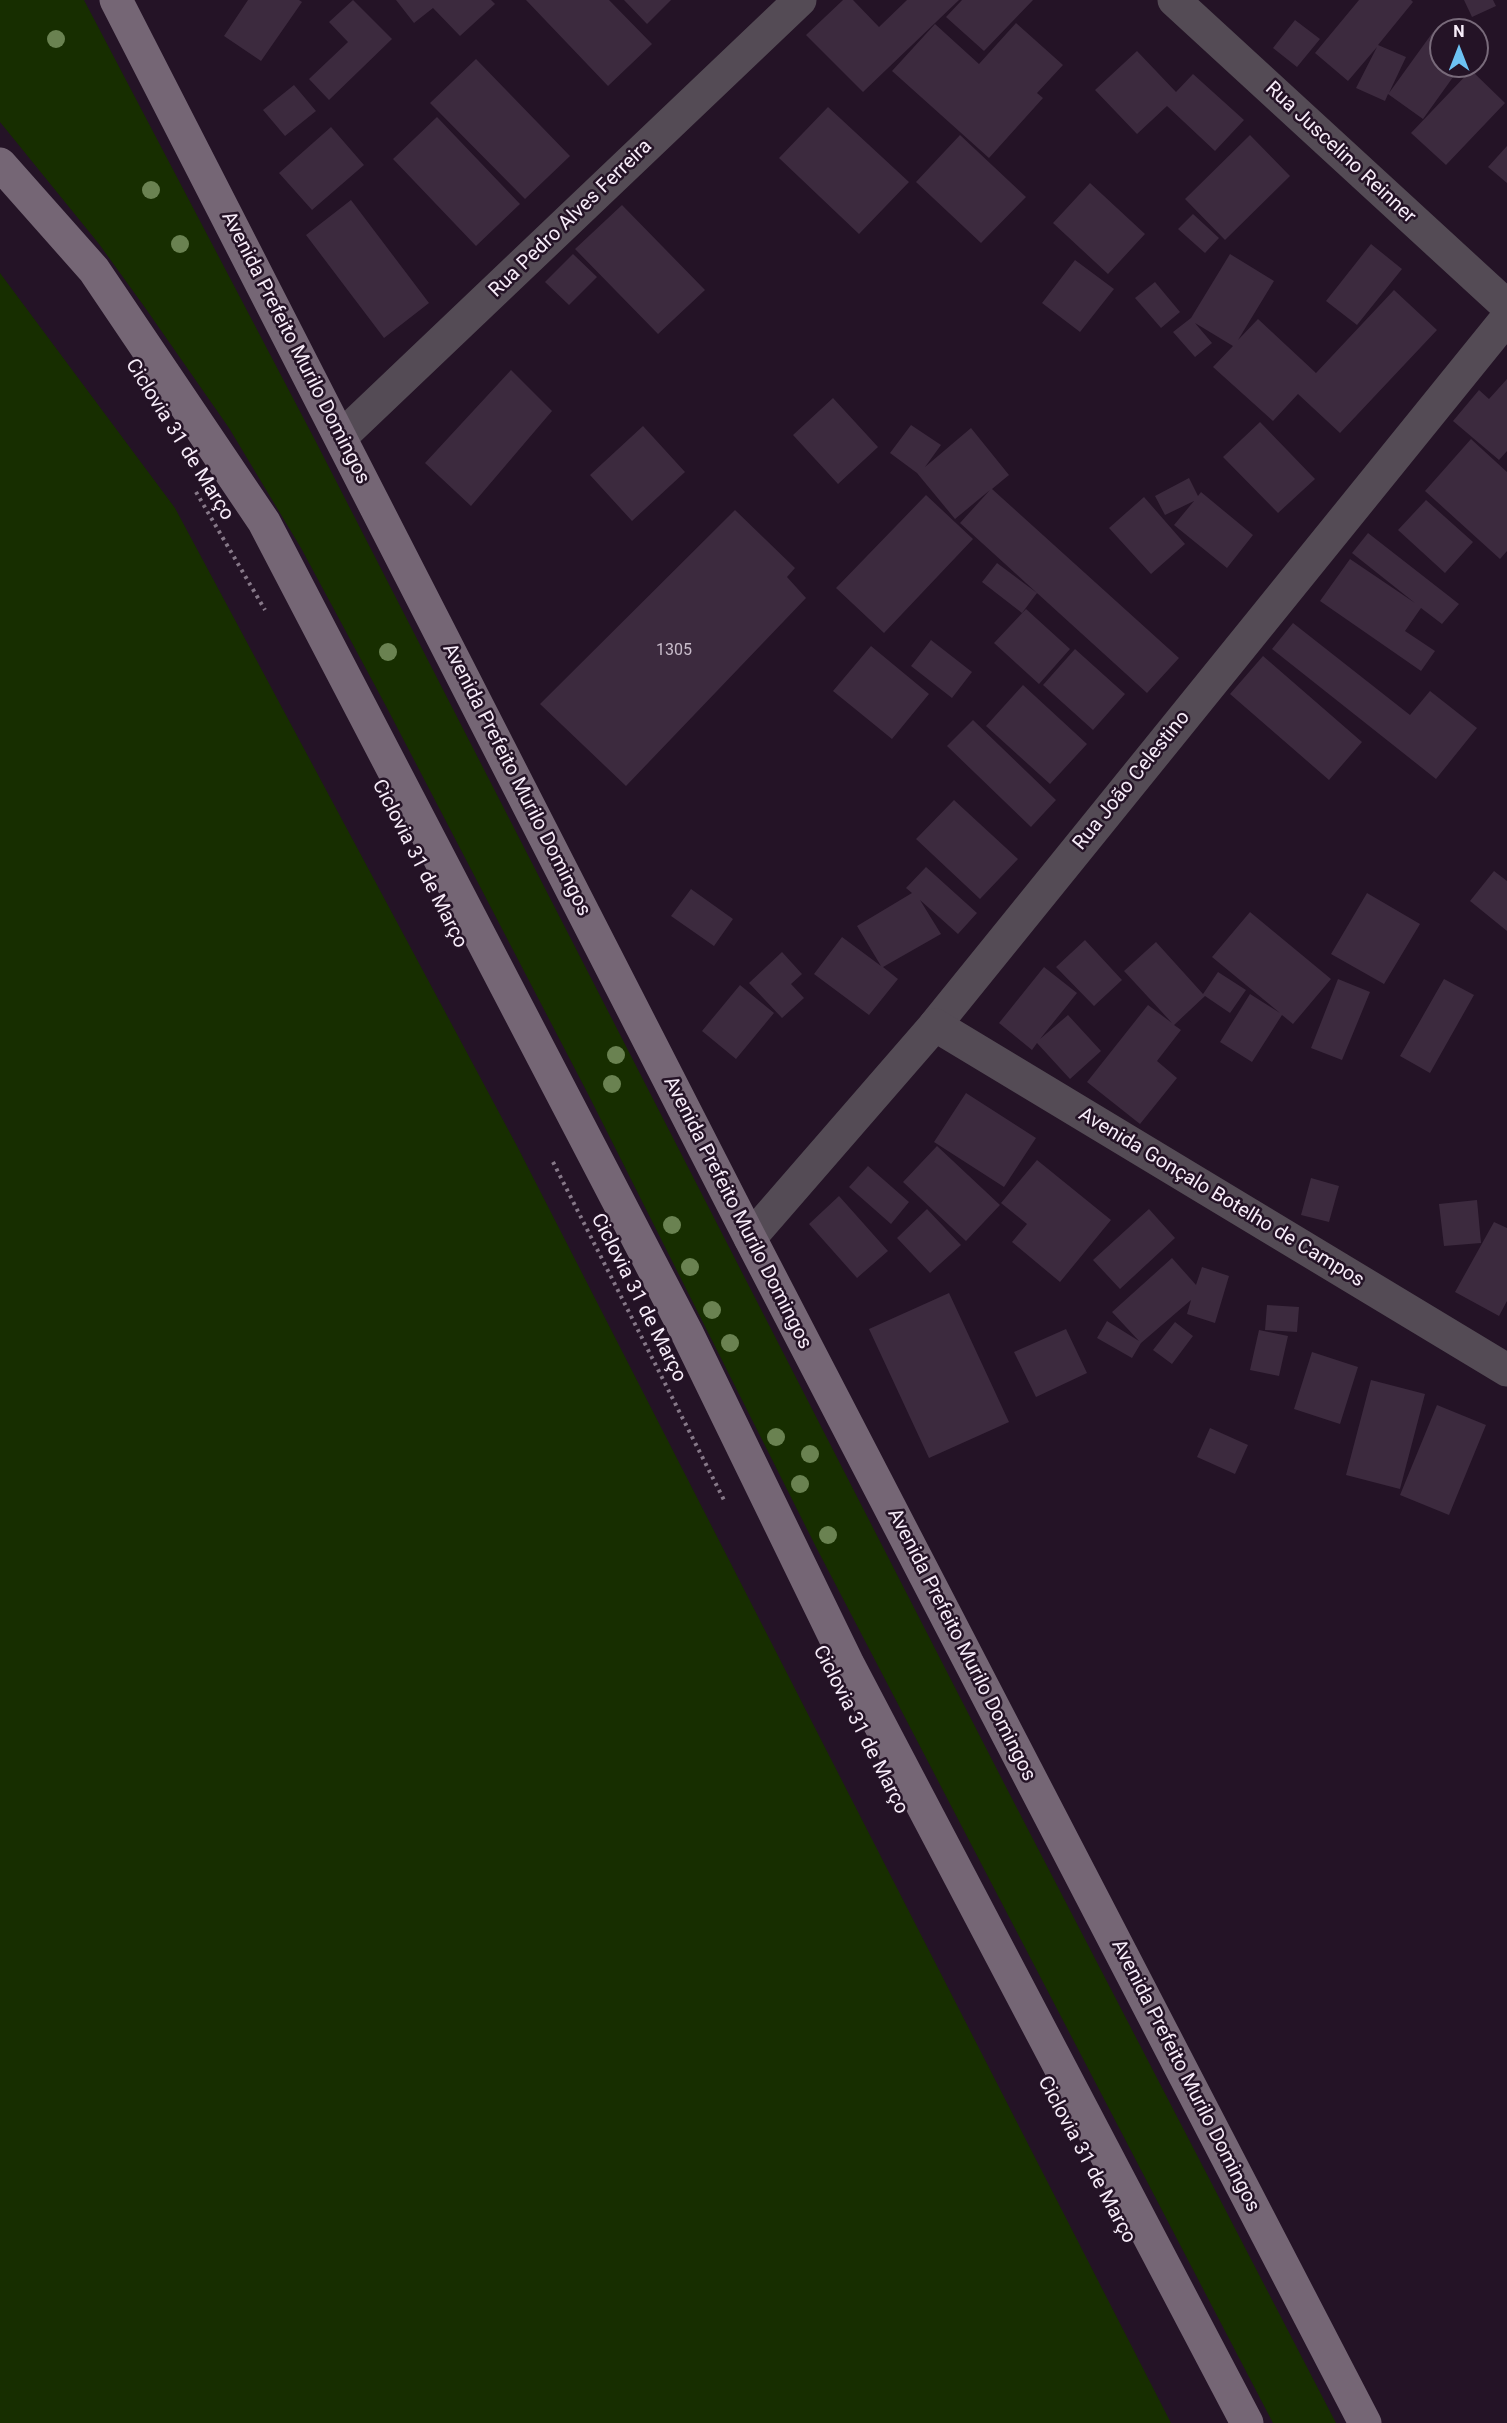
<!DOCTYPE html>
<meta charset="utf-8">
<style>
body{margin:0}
#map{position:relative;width:1507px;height:2423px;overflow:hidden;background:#241326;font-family:Roboto,sans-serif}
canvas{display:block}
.north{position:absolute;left:1429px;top:18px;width:60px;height:60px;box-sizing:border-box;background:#241326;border:2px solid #786a7a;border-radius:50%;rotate:0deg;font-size:16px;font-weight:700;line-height:24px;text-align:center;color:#f7ecf9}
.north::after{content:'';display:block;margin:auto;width:21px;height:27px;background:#6dc2f3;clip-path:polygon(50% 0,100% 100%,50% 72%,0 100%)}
</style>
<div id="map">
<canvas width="1507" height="2423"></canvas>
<div class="north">N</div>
</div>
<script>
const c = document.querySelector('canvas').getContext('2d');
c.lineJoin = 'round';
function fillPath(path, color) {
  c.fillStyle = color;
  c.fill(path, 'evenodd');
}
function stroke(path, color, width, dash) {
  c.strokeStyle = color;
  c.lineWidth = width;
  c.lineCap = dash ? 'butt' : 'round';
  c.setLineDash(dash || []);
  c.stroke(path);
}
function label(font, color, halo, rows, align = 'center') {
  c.font = font + ' Roboto,sans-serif';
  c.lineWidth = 5;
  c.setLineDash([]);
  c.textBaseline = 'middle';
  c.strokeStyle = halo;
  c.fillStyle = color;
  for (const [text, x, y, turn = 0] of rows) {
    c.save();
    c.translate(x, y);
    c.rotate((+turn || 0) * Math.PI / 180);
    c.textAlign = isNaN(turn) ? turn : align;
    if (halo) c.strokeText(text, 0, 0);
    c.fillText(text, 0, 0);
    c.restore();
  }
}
fillPath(new Path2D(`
 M0,0H84L315,440L1005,1785L1336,2423H1273L816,1547L588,1094L387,708L301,548L229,428L146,309L99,244L0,122Z
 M0,273L175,508L517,1146L1171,2423H0Z`), '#172e00');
fillPath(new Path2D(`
 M248,0H299L302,2L261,61L224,36Z
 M353,0L392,39L329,100L309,79L348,42L329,22Z
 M396,0H491L495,4L460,36L433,8L414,23Z
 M526,0H609L652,44L608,86Z
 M624,0H671L647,24Z
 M843,0H853L879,27L907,0H959L863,92L806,35Z
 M962,0H1033L984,51L946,17Z
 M1359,0H1411L1413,2L1378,45L1406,57L1389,93L1433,32L1441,38V66H1461L1423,119L1388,94L1385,101L1356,88L1377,47L1348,81L1315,53Z
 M1464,0H1493L1496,6L1472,17Z
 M1295,20L1320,39L1297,67L1273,48Z
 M1016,23L1063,65L1037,93L1043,98L989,158L892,71L935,24L979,64Z
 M1137,51L1176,92L1193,74L1244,120L1215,151L1167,106L1137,134L1095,90Z
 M476,59L570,156L525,199L430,103Z
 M1471,70L1505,103L1446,165L1411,133Z
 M294,85L316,111L285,136L263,110Z
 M828,107L909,182L859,234L779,158Z
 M437,117L520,204L476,246L393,159Z
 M331,127L364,165L312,210L279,173Z
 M960,135L1026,197L981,243L916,182Z
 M1250,135L1290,176L1225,240L1185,199Z
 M1507,146V183L1488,167Z
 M1090,183L1145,234L1108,274L1053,223Z
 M351,200L429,303L384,338L306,235Z
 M622,205L705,290L658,334L575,249Z
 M1193,214L1219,238L1205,253L1178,229Z
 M1371,244L1402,269L1357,325L1326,301Z
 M573,254L597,277L569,305L545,282Z
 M1230,254L1274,281L1238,340L1258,319L1316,373L1394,290L1437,330L1340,433L1298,394L1273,421L1213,367L1233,346L1195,323L1212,343L1195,357L1173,332L1191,318Z
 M1075,260L1114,289L1080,332L1042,303Z
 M1155,282L1180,312L1161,328L1135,298Z
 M511,370L552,411L471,506L425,463Z
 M1507,379V451L1499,460L1453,421L1479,390L1489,399Z
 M833,398L878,447L838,484L793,435Z
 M1260,422L1315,479L1278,513L1223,457Z
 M911,425L941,445L925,467L971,428L1009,475L992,489L1179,658L1147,693L960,523L990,490L955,519L917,473L890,453Z
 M643,426L685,472L632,521L590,475Z
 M1471,439L1507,472V551L1500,559L1425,491Z
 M1189,478L1198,496L1201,492L1253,535L1227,568L1174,525L1194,501L1165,515L1155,496Z
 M926,495L973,539L884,633L836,588Z
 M1144,497L1185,544L1151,574L1109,528Z
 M1426,500L1473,542L1445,573L1398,530Z
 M735,510L795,568L787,577L806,598L626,786L540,704Z
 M1368,533L1459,604L1442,624L1421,608L1405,631L1435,651L1421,671L1320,601L1350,559L1415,603L1352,553Z
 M997,563L1037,593L1022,613L982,582Z
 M1026,609L1070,649L1039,684L994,643Z
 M1293,623L1410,715L1430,691L1477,728L1436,779L1272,649Z
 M931,640L972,672L952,698L911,666Z
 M871,646L929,694L892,739L833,691Z
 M1075,649L1125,694L1093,730L1043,685Z
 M1263,656L1362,742L1329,780L1230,694Z
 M1023,685L1087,744L1050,784L986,726Z
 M973,720L1056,800L1031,827L947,746Z
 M954,800L1018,859L980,899L916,839Z
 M926,867L977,913L958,934L920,900L941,934L883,967L898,979L869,1015L814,974L842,937L881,966L857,926L912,893L906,888Z
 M1494,871L1507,881V931L1470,901Z
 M691,889L733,919L714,946L671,916Z
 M1367,893L1420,924L1384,984L1331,954Z
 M1250,912L1331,979L1293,1024L1282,1015L1252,1062L1220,1042L1250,994L1280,1013L1212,957Z
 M1085,940L1122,980L1094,1006L1056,967Z
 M1156,942L1203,994L1218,972L1246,990L1230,1013L1205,996L1174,1025L1181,1030L1157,1061L1177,1078L1140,1124L1087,1082L1148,1005L1172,1023L1124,971Z
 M782,952L802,974L791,984L804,998L782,1018L749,983Z
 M1044,967L1077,993L1040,1039L1068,1015L1101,1051L1070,1079L1037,1043L1032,1050L999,1023Z
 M1338,979L1370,992L1342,1060L1311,1048Z
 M1444,979L1474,995L1430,1073L1400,1056Z
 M740,985L774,1013L736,1059L702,1031Z
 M966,1093L1036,1138L1004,1187L934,1142Z
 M937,1146L1000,1205L966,1241L903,1182Z
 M1037,1160L1111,1220L1060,1282L1012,1242L1027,1224L1001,1203Z
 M868,1166L909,1202L891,1224L849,1187Z
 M1311,1178L1339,1186L1329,1222L1301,1215Z
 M839,1196L888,1251L857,1278L809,1224Z
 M1477,1200L1481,1243L1444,1246L1439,1204Z
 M927,1209L961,1245L930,1273L897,1238Z
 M1149,1209L1175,1238L1120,1289L1093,1260Z
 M1494,1222L1507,1228V1301L1499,1316L1455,1292Z
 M1172,1258L1196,1285L1202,1267L1229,1276L1215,1323L1187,1314L1191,1300L1141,1343L1132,1358L1097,1338L1107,1321L1139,1341L1112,1312Z
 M949,1293L1009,1422L929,1458L869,1329Z
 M1267,1305L1299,1307L1297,1332L1265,1330Z
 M1175,1322L1193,1336L1172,1364L1153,1350Z
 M1066,1329L1087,1373L1036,1397L1014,1352Z
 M1259,1330L1288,1336L1279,1376L1250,1370Z
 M1312,1352L1358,1367L1340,1424L1294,1409Z
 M1371,1380L1425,1394L1400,1489L1346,1475Z
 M1437,1405L1486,1425L1449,1515L1400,1495Z
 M1210,1428L1248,1445L1235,1474L1197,1457Z`), '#3c2a3e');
stroke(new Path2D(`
 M196,492L265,610
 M553,1162L724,1500`), '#867888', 4, [3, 4.5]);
stroke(new Path2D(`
 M1174,0L1507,306
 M341,437L800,0
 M935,1025L1507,318`), '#544b55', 33);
stroke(new Path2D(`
 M750,1238L935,1025L1507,1370`), '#544b55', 33);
stroke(new Path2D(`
 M116,0L750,1238L1365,2423
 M0,164L94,270L264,522L688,1335L848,1664L1247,2423`), '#756675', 33);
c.fillStyle = '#6a8251';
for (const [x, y] of [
 [56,39],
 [151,190],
 [180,244],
 [388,652],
 [616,1055],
 [612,1084],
 [672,1225],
 [690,1267],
 [712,1310],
 [730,1343],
 [776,1437],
 [810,1454],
 [800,1484],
 [828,1535]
]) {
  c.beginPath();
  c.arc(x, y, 9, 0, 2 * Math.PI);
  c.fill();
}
label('16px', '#c8bcca', null, [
 ["1305",674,651]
]);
label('20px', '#f7ecf9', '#241326', [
 ["Rua Juscelino Reinner",1340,153,43],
 ["Rua Pedro Alves Ferreira",571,219,-44],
 ["Avenida Prefeito Murilo Domingos",295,348,63],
 ["Ciclovia 31 de Março",179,440,58],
 ["Avenida Prefeito Murilo Domingos",516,780,63],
 ["Rua João Celestino",1132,781,-51],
 ["Ciclovia 31 de Março",419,864,63],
 ["Avenida Gonçalo Botelho de Campos",1221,1198,31],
 ["Avenida Prefeito Murilo Domingos",737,1213,63],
 ["Ciclovia 31 de Março",638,1298,63],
 ["Avenida Prefeito Murilo Domingos",961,1645,63],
 ["Ciclovia 31 de Março",860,1730,63],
 ["Avenida Prefeito Murilo Domingos",1185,2076,63],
 ["Ciclovia 31 de Março",1086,2160,62]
]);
</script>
